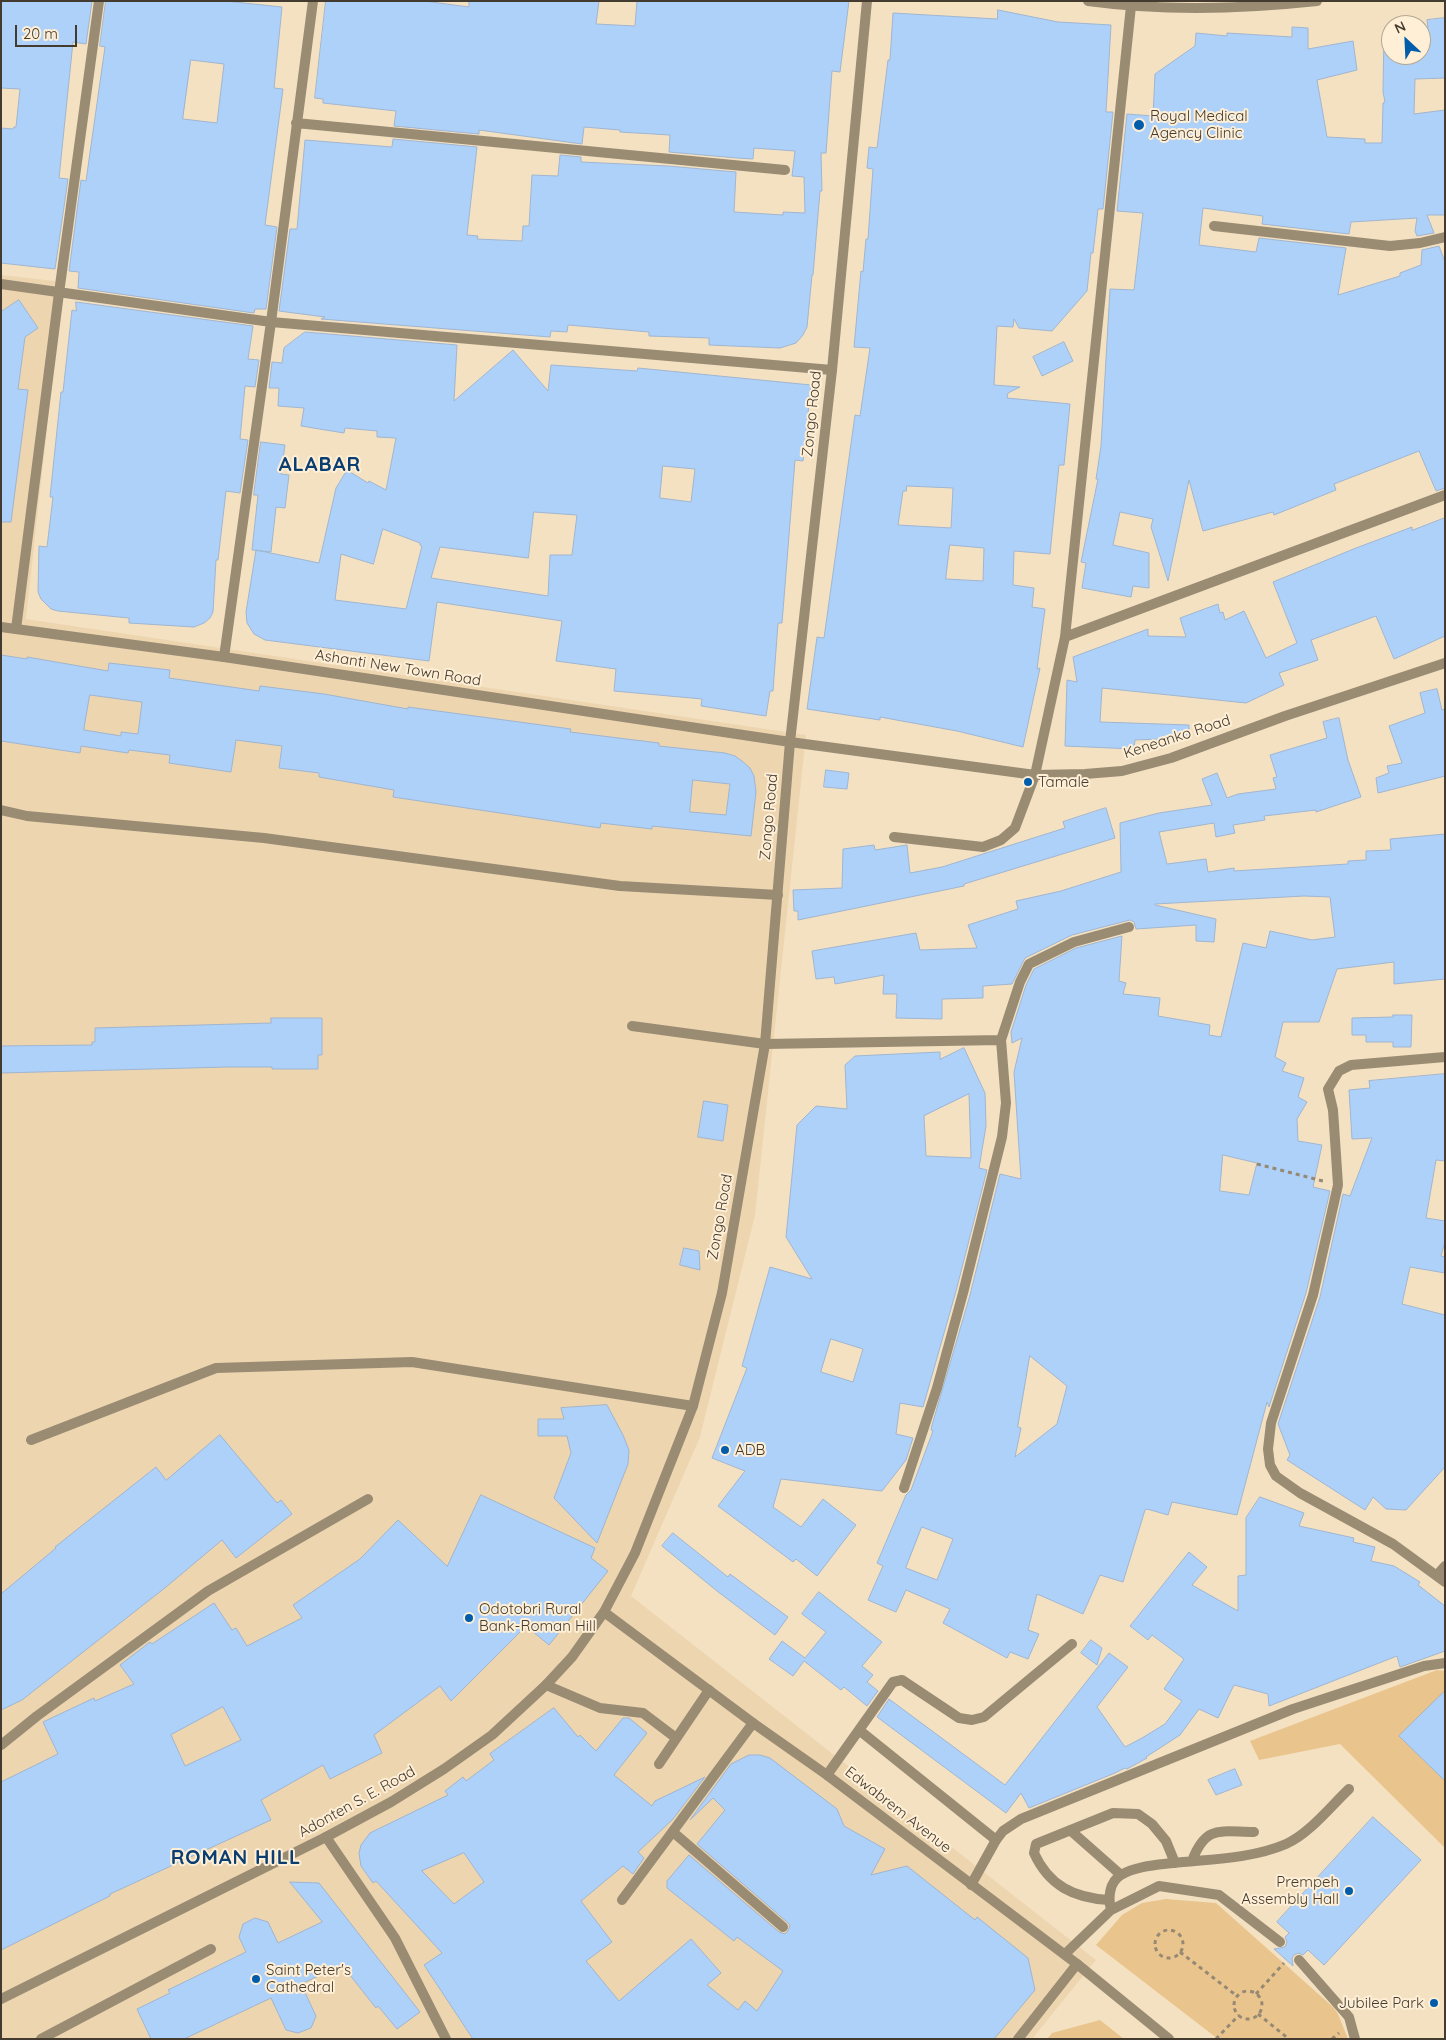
<!DOCTYPE html>
<style>
body{margin:0}
#map{position:relative;width:1446px;height:2040px;overflow:hidden;background:#f4e1c2;font-family:Quicksand,sans-serif}
canvas{display:block}
.frame{position:absolute;inset:0;border:2px solid #433b2f;pointer-events:none}
.north{position:absolute;left:1381px;top:15px;width:50px;height:50px;box-sizing:border-box;background:#feefd6;border:1px solid #b3a793;border-radius:50%;rotate:335deg;font-size:14px;font-weight:700;line-height:20px;text-align:center;color:#433b2f}
.north::after{content:'';display:block;margin:auto;width:18px;height:22px;background:#015daa;clip-path:polygon(50% 0,100% 100%,50% 72%,0 100%)}
.scale{position:absolute;left:15px;top:25px;width:62px;height:22px;box-sizing:border-box;border:2px solid #433b2f;border-top:0;padding-left:6px;font-size:15px;line-height:18px;white-space:nowrap;color:#433b2f;-webkit-text-stroke:4px #feefd6;paint-order:stroke}
</style>
<div id="map">
<canvas width="1446" height="2040"></canvas>
<div class="frame"></div>
<div class="north">N</div>
<div class="scale">20 m</div>
</div>
<script>
const c = document.querySelector('canvas').getContext('2d');
c.lineJoin = 'round';
function fillPath(path, color) {
  c.fillStyle = color;
  c.fill(path, 'evenodd');
}
function stroke(path, color, width, dash) {
  c.strokeStyle = color;
  c.lineWidth = width;
  c.lineCap = dash ? 'butt' : 'round';
  c.setLineDash(dash || []);
  c.stroke(path);
}
function label(font, color, halo, rows, align = 'center') {
  c.font = font + ' Quicksand,sans-serif';
  c.lineWidth = 4;
  c.setLineDash([]);
  c.textBaseline = 'middle';
  c.strokeStyle = halo;
  c.fillStyle = color;
  for (const [text, x, y, turn = 0] of rows) {
    c.save();
    c.translate(x, y);
    c.rotate((+turn || 0) * Math.PI / 180);
    c.textAlign = isNaN(turn) ? turn : align;
    if (halo) c.strokeText(text, 0, 0);
    c.fillText(text, 0, 0);
    c.restore();
  }
}
fillPath(new Path2D(`
 M1,275L63,282L26,619L806,735L755,1215L700,1437L631,1596L1096,1960L1032,2039H1Z`), '#edd5b0');
fillPath(new Path2D(`
 M1437,1670L1445,1671V1848L1340,1744L1259,1760L1250,1741Z
 M1166,1899L1216,1903L1333,2007L1338,2014L1348,2039H1218L1096,1945L1122,1915L1142,1903Z
 M1100,2020L1124,2039H1047L1052,2033Z`), '#e9c58d');
const building = new Path2D(`
 M1,1H92L86,44L73,42L59,178L68,179L55,269L1,263V128L13,129L14,127H16L20,89L1,88Z
 M106,1H225L282,7L274,88L283,89L265,225L277,227L266,309H255L254,313L78,288L79,272L69,271L81,180L86,181L105,47L100,46ZM191,60L224,64L217,123L183,119Z
 M326,1H424L469,7V1H599L596,24L635,26L637,1H849L840,72L832,71L826,153H821L822,191H820L813,275H812L807,327L803,335L796,343L780,348L709,345V338L649,336V332L568,325L567,332L551,331L550,337L321,319L325,317L279,311L290,229H297L305,140L392,147L393,139L477,147L467,235L478,236L477,239L522,241L523,226H529L532,175L558,176L560,155L581,157V162L668,166L736,172L734,212L783,215V212L805,213L804,177L792,176L795,151L754,148L753,159L737,158L669,152L670,135L620,132V130L584,127L582,144L479,130V134L394,126L396,111L323,103V99L315,98Z
 M998,10L1058,22L1111,25L1106,112H1113L1103,209H1098L1093,253H1091L1087,291L1052,331L1019,328L1014,319L1013,327L997,326L994,385L1020,387L1008,393L1007,398L1070,404L1064,465H1059L1050,554L1014,551L1013,585L1034,588L1032,607L1045,609L1037,669L1040,668L1023,747L957,731L880,717V720L807,709L817,637L824,638L855,415L860,416L870,348L854,347L861,271L863,272L866,239H868L873,169L867,168L869,147L877,148L888,60H890L893,13L997,19ZM907,486L953,488L951,528L898,525L903,491H906ZM950,545L984,548L983,581L946,579Z
 M1445,18V78L1415,79L1414,114L1445,110V215H1427L1434,233L1417,236L1415,231L1417,218L1351,222L1349,234L1262,224L1263,216L1203,208L1199,245L1256,252L1259,238L1346,248L1338,295L1400,276V273L1421,265L1422,250L1439,246L1445,262V488L1436,491L1419,451L1334,484L1336,490L1274,515L1273,512L1203,531L1189,480L1168,581L1151,527L1153,519L1120,512L1113,545L1149,553V588L1133,586L1131,597L1082,588L1086,563L1081,562L1098,479H1096L1101,446L1110,289L1134,290L1143,213L1117,211L1127,114L1153,116L1155,74L1195,46L1196,33L1227,36V33L1292,37V27L1308,28V49L1353,41L1357,70L1317,80L1327,137L1365,139V143H1382L1383,103L1385,102L1383,92L1384,30H1391V55H1421V28H1428L1427,20Z
 M19,300L38,328L25,337L18,389L28,390L11,522H1V312Z
 M76,302L253,326L248,359L259,360L255,387L245,386L240,439L248,440L240,493L226,491L218,560H216L213,612L210,618L204,623L194,627L129,623V618L58,611L51,609L41,599L38,592L39,546L47,547L53,497H50L61,392H63L72,310L76,311Z
 M305,332L457,345L454,401L513,350L548,391L551,365L637,371L638,368L811,385L803,461L795,460L782,623H778L773,691H770L766,716L701,706L702,699L614,691L616,669L556,661L562,621L437,602L429,661L265,640L254,634L247,623L246,612L256,550L319,563L336,488L347,470L368,483L369,481L386,490L396,438L377,437V431L345,428L344,433L301,426L304,408L278,406L279,388H269L272,362L282,363L284,348ZM663,466L695,469L691,502L660,498ZM534,512L577,515L572,555H550L548,596L431,578L440,547L528,558ZM383,529L420,543V545L422,546L406,609L335,600L341,554L373,564Z
 M1064,342L1073,361L1042,376L1033,357Z
 M261,442L285,445L281,474L289,475L285,508L276,507L271,552L252,550L258,495H254Z
 M1445,518V636L1394,659L1376,616L1311,640L1318,660L1279,673L1284,685L1246,703L1102,688L1100,722L1189,725V738L1135,740L1134,749L1065,746L1067,680L1077,682L1073,657L1148,629V636L1186,637L1180,618L1218,604L1220,613L1223,612L1225,620L1244,611L1266,658L1297,643L1273,582L1356,548L1412,527V530Z
 M1,655L27,659V657L108,671L109,663L170,670L169,678L259,691L260,686L324,694L408,709V707L571,729L570,732L659,743V746L725,753L735,756L742,761L750,768L754,776L756,792L751,836L652,826V829L601,823L600,828L393,797L394,790L319,777V773L279,768L282,746L236,740L231,772L169,763L170,755L129,750L128,753L81,746L80,753L1,741ZM90,695L142,702L138,734L121,732V736L84,730ZM693,780L730,784L726,815L690,812Z
 M1437,689L1442,710L1445,709V776L1378,793L1376,778L1389,773L1387,766L1402,763L1389,726L1425,713L1420,693Z
 M1339,718L1348,760L1361,797L1316,812V810L1264,816L1265,820L1233,825L1235,833L1216,837L1214,823L1159,832L1167,864L1206,859L1208,872L1234,868V871L1348,864V861L1366,860V851L1391,850L1390,839L1445,834V979L1394,984V962L1337,969L1319,1022H1283L1275,1057L1286,1063L1282,1071L1304,1078L1298,1097L1307,1102L1297,1119L1298,1141L1322,1145L1313,1187L1330,1191L1306,1293L1269,1407L1267,1402L1237,1515L1172,1502L1168,1515L1147,1509L1145,1510L1123,1582L1100,1575L1083,1614L1037,1594L1028,1630L1039,1634L1028,1659L1010,1652L1007,1658L943,1623L950,1609L906,1590L896,1612L868,1600L883,1566L877,1563L906,1495L911,1490L933,1431L931,1430L932,1425L970,1295L1000,1174L1021,1179L1014,1072L1022,1038L1012,1043L1011,1032L1026,985L1034,969L1076,948L1122,936L1119,981L1126,983L1123,994L1160,998L1158,1016L1210,1025L1209,1035L1221,1037L1243,943L1266,948L1270,931L1312,940L1335,937L1330,897L1304,896L1155,904V905L1216,919L1214,942L1196,941V925L1136,929L1134,922L1130,920L1072,935L1025,958L1012,984L983,986V998L942,999V1019L896,1018L897,994H883L884,975L835,984L834,977L816,979L812,951L916,933L920,950L977,948L968,925L1018,909L1016,901L1061,891L1121,872L1120,823L1159,813L1212,805L1202,779L1217,773L1227,798L1238,794L1276,789L1273,778L1277,777L1270,755L1327,738L1323,722ZM1223,1155L1257,1163L1249,1195L1220,1191ZM1030,1356L1067,1386L1057,1424L1015,1457L1021,1428L1018,1427ZM922,1527L953,1539L937,1580L906,1568Z
 M826,770L849,773L847,789L824,787Z
 M1106,808L1115,838L964,884V886L798,920V911H794L793,890L842,888L843,849L874,845L875,850L907,845L910,873L942,867L1065,828L1063,822Z
 M1393,1015H1412L1411,1047H1393V1042H1366V1035H1352V1018L1393,1017Z
 M271,1018H322V1055H318V1069H272V1067H227L1,1073V1046L92,1045V1042H95V1028L271,1023Z
 M964,1048L985,1093L986,1126L979,1168L987,1170L956,1291L923,1407L900,1403L896,1434L913,1438L906,1460L882,1491L781,1479L773,1507L801,1527L823,1499L856,1525L817,1576L796,1559L793,1562L718,1506L745,1471L712,1458L747,1368L742,1366L770,1267L812,1279L786,1237L797,1125L816,1106L847,1109L845,1065L855,1056L940,1052V1059ZM969,1094L971,1158L926,1156L924,1116ZM831,1339L863,1349L853,1382L821,1372Z
 M1445,1074V1161L1436,1160L1426,1218L1445,1221V1242L1441,1256L1445,1257V1273L1410,1267L1402,1304L1445,1315V1467L1406,1510L1386,1509L1373,1497L1365,1510L1287,1460L1290,1455L1278,1424L1320,1297L1343,1194L1350,1196L1372,1138L1352,1139L1349,1090L1370,1088L1369,1081Z
 M704,1101L728,1105L723,1141L698,1137Z
 M684,1248L699,1251L700,1270L680,1265Z
 M607,1405L623,1435L629,1450L628,1464L597,1543L554,1498L571,1453L567,1436H538V1419H564L561,1408Z
 M220,1435L277,1503L281,1500L292,1514L236,1558L222,1540L166,1587L22,1700L1,1710V1594L56,1548L55,1547L156,1467L166,1480Z
 M481,1495L595,1548L591,1558L608,1571L549,1645L526,1626L451,1701L440,1686L374,1735L382,1753L330,1779L323,1765L261,1800L271,1820L110,1894V1896L1,1950V1782L58,1754L43,1722L94,1698L95,1701L134,1684L120,1665L150,1642L152,1644L214,1603L232,1630L236,1628L247,1646L302,1618L293,1605L360,1559L398,1520L447,1566ZM223,1707L241,1740L185,1766L171,1735Z
 M1260,1497L1304,1513L1299,1526L1354,1538L1353,1542L1375,1547L1371,1561L1394,1566L1420,1582L1418,1585L1445,1606V1651L1400,1667L1397,1656L1269,1706L1268,1694L1234,1685L1218,1718L1199,1709L1180,1735L1146,1757L1147,1758L1127,1769L1125,1768L1115,1773L1029,1808L1021,1793L1006,1813L877,1717L889,1699L1005,1785L1109,1653L1128,1667L1097,1707L1125,1747L1142,1738L1165,1724L1182,1701L1164,1689L1184,1659L1152,1635L1148,1640L1130,1626L1189,1552L1207,1567L1192,1585L1238,1611V1576L1246,1575V1518Z
 M673,1533L728,1577L730,1574L788,1617L775,1635L717,1591L662,1546Z
 M819,1592L882,1642L862,1666L873,1675L867,1682L878,1691L867,1706L844,1687L841,1690L804,1661L793,1676L769,1659L782,1641L805,1658L826,1632L802,1614Z
 M1091,1640L1102,1648L1097,1665L1081,1653Z
 M1445,1691V1781L1399,1736Z
 M554,1708L578,1737L580,1735L596,1751L623,1718H629L647,1733L614,1775L652,1806L655,1801L705,1777L673,1819L638,1852L644,1858L633,1874L623,1866L581,1901L612,1942L586,1961L619,2001L691,1939L721,1973L707,1985L738,2010L745,2001L757,2011L783,1971L737,1937L734,1941L667,1888V1881L689,1855L779,1932L785,1934L788,1931L790,1925L787,1922L697,1844L725,1810L713,1798L690,1820L731,1764L749,1755H760L770,1758L837,1809L844,1826L885,1849L871,1875L907,1866L975,1920L977,1917L1028,1958L1035,1990L994,2039H473L424,1965L442,1953L376,1881L373,1883L361,1866L359,1853L361,1845L370,1833L448,1795L445,1791L463,1777L466,1781L494,1760L490,1754ZM464,1853L484,1882L454,1904L422,1871Z
 M1235,1769L1242,1785L1216,1795L1208,1780Z
 M1373,1817L1421,1860L1324,1965L1308,1950L1303,1955L1298,1953L1294,1955L1292,1958L1293,1966L1274,1949L1285,1947L1287,1942L1285,1937L1289,1933L1277,1922Z
 M290,1882L319,1883L420,2012L397,2029L378,2006L376,2008L342,1965L301,1984L316,2016L311,2028L298,2033L286,2030L271,1998L184,2039H151L137,2009L170,1993L168,1990L246,1952L239,1937L243,1924L255,1918L268,1922L278,1943L322,1922Z`);
fillPath(building, '#aed1fa');
stroke(building, '#9fb5d0', 1);
stroke(new Path2D(`
 M1257,1164L1323,1181
 M1155 1944a14 14 0 1 1 28 0a14 14 0 1 1-28 0Z
 M1180,1952L1237,1996
 M1234 2005a14 14 0 1 1 28 0a14 14 0 1 1-28 0Z
 M1256,1994L1284,1963
 M1258,2014L1289,2039
 M1216,2039L1239,2015
 M1332,2039L1339,2033`), '#968974', 3, [4, 4]);
stroke(new Path2D(`
 M1,810L27,816L264,838L620,886L778,895
 M894,837L983,847L1001,840L1015,828L1035,775
 M632,1026L765,1044L1001,1040
 M31,1440L216,1368L412,1362L693,1406
 M904,1488L937,1388L963,1293L1002,1137L1006,1103L1001,1040L1020,982L1029,964L1074,942L1129,927
 M546,1685L600,1708L643,1713L676,1738
 M859,1730L996,1840
 M659,1764L709,1690
 M827,1775L893,1682L902,1680L959,1718L972,1720L984,1717L1072,1644
 M1070,1830L1121,1875
 M1192,1861C1206,1824 1221,1832 1254,1832
 M1109,1900C1074,1898 1049,1886 1034,1853L1036,1844L1113,1813L1138,1814L1152,1824L1166,1841L1175,1863
 M1111,1910C1108,1898 1109,1882 1121,1875C1136,1866 1156,1865 1173,1863C1210,1859 1251,1859 1286,1844C1309,1834 1331,1806 1349,1789
 M1065,1954L1111,1910L1159,1886L1219,1895L1280,1942
 M1299,1960L1349,2017L1355,2039
 M41,2039L211,1949`), '#9a8b73', 10);
stroke(new Path2D(`
 M296,123L785,170
 M1214,226L1390,246L1420,243L1445,237
 M1,284L271,322L832,370
 M16,629L59,293L99,1
 M1065,637L1445,495
 M224,657L271,322L313,1
 M1035,775L1065,637L1131,6
 M1445,1057L1351,1065L1339,1071L1328,1089L1333,1110L1338,1185L1313,1295L1271,1423L1268,1449L1270,1465L1276,1476L1300,1493L1393,1544L1445,1582
 M1437,1575L1445,1566
 M1,1745L37,1716L208,1591L368,1499
 M673,1832L783,1927
 M326,1837L395,1938L446,2039
 M971,1885L996,1840L1003,1831L1021,1819L1293,1709L1424,1666L1445,1663
 M622,1900L753,1723
 M1018,2039L1077,1964`), '#9a8b73', 10);
stroke(new Path2D(`
 M1088,1C1162,11 1243,9 1317,1
 M1,627L224,657L790,742L1035,775L1085,774L1122,771L1171,758L1285,716L1445,663
 M604,1612L753,1723L827,1775L1077,1964L1169,2039
 M1,1999L326,1837L391,1802L444,1769L492,1735L546,1685L572,1657L604,1612L635,1553L693,1406L722,1293L765,1044L790,742L832,370L867,1`), '#9a8b73', 10);
for (const [x, y, r, color] of [
 [1139,125,6,"#015daa"],
 [1028,782,5,"#015daa"],
 [725,1450,5,"#015daa"],
 [469,1618,5,"#015daa"],
 [1349,1891,5,"#015daa"],
 [256,1979,5,"#015daa"],
 [1434,2003,5,"#015daa"]
]) {
  const dot = new Path2D();
  dot.arc(x, y, r, 0, 2 * Math.PI);
  c.fillStyle = color;
  c.fill(dot);
  stroke(dot, '#feefd6', 2);
}
label('15px', '#433b2f', '#feefd6', [
 ["Royal Medical",1150,116],
 ["Agency Clinic",1150,133],
 ["Tamale",1038,782],
 ["ADB",735,1450],
 ["Odotobri Rural",479,1609],
 ["Bank-Roman Hill",479,1626],
 ["Prempeh",1339,1882,"right"],
 ["Assembly Hall",1339,1899,"right"],
 ["Saint Peter's",266,1970],
 ["Cathedral",266,1987],
 ["Jubilee Park",1424,2003,"right"]
], 'left');
label('15px', '#433b2f', '#feefd6', [
 ["Zongo Road",812,414,-84],
 ["Ashanti New Town Road",398,668,9],
 ["Keneanko Road",1177,737,-18],
 ["Zongo Road",769,817,-85],
 ["Zongo Road",720,1217,-80],
 ["Adonten S. E. Road",357,1802,-29],
 ["Edwabrem Avenue",898,1810,38]
]);
c.letterSpacing = '1px';
label('bold 20px', '#0b3e70', '#feefd6', [
 ["ALABAR",320,465],
 ["ROMAN HILL",236,1858]
]);
c.letterSpacing = '0px';
</script>
